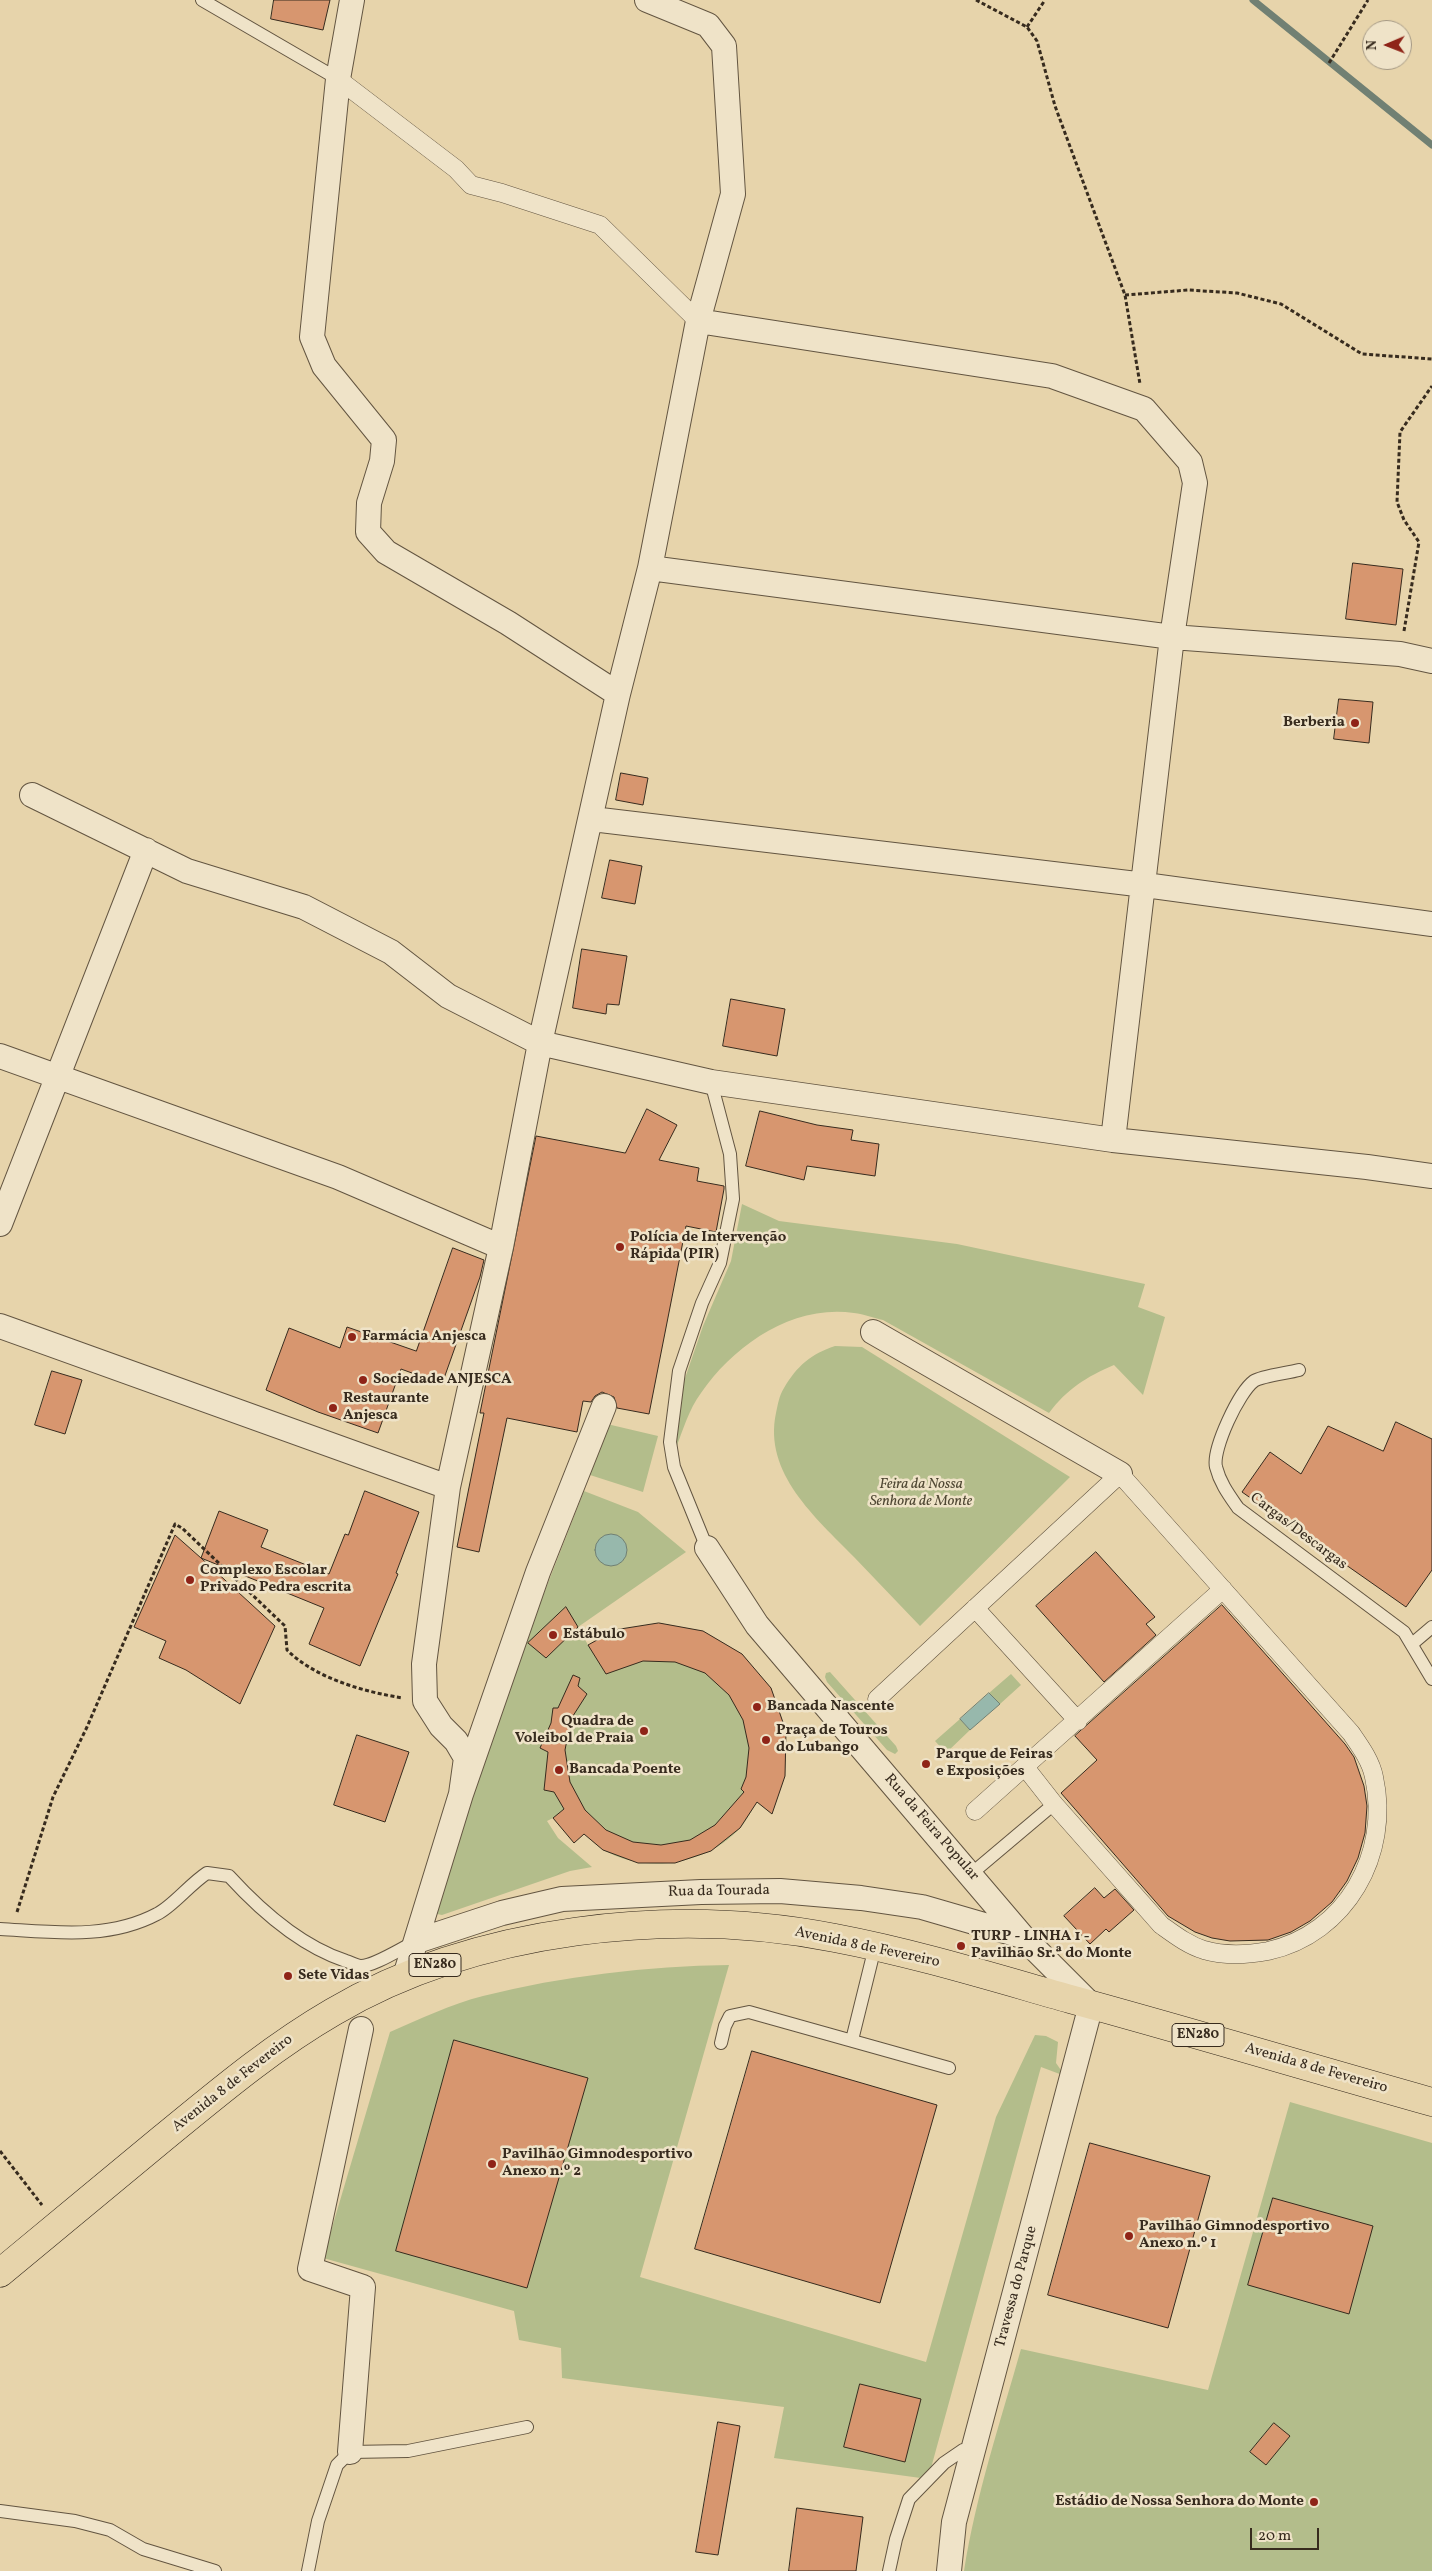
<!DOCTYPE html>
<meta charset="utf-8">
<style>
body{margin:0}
#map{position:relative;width:1432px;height:2571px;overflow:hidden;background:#e7d4ab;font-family:Vollkorn,serif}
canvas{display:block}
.north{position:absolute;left:1362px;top:20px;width:50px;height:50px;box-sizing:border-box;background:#efe3c8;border:1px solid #a59984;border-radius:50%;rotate:269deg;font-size:14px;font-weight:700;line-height:20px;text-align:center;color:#372b1e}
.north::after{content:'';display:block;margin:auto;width:18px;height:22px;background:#8f2418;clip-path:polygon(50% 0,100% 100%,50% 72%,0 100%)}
.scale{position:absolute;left:1250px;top:2528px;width:69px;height:22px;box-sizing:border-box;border:2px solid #372b1e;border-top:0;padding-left:6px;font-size:15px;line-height:18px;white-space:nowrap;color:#372b1e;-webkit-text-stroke:4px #efe3c8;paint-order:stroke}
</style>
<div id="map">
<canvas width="1432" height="2571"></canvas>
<div class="north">N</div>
<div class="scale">20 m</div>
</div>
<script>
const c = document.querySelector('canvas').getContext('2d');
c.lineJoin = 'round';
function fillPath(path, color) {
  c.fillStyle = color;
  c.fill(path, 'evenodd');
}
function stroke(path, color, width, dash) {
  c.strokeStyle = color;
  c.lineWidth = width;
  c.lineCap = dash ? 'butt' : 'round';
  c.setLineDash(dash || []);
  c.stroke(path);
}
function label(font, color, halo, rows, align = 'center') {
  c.font = font + ' Vollkorn,serif';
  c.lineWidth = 5;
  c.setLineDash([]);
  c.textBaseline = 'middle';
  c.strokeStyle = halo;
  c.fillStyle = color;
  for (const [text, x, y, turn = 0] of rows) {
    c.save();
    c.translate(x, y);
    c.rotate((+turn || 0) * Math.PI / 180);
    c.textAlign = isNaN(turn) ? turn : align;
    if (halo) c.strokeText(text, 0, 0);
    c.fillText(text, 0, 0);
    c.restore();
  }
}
fillPath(new Path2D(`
 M742,1204L779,1221L957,1244L1145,1284L1138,1307L1165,1317L1143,1395L1114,1365C1086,1377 1067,1389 1049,1413L883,1320C874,1318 864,1314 854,1313C793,1304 734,1345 701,1393C689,1409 683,1430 676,1448L683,1384L703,1326L731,1261Z
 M835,1346L862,1347L1070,1477L920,1626C898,1603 876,1580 854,1557C816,1518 763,1473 776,1413C778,1404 779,1396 784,1388C797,1366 811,1354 835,1346Z
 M607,1424L658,1436L643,1492L590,1475Z
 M584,1491L638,1512L686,1552L578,1627L588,1645L615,1630L659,1623L703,1631L742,1654L771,1688L786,1731L785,1776L772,1814L757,1802C751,1810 747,1821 740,1828C707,1865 645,1875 602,1849C596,1845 590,1839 584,1834L574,1843L553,1818L547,1821L558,1838L592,1867L570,1871L442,1915L437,1914L436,1909L519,1657Z
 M830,1672L896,1746L898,1751L895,1754L887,1750L827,1682L825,1677L826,1673Z
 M1011,1674L1021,1685L1000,1704L989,1693Z
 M960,1719L970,1730L946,1753L935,1741Z
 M729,1965L640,2277L926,2362L996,2117L1035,2035L1046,2036L1058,2042L1056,2063L1065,2076L1041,2067L928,2479L774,2458L784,2407L562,2378L561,2348L519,2340L514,2311L323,2258L390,2032C420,2019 451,2004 483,1996C563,1976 647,1966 729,1965Z
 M1290,2102L1432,2143V2571H964C976,2495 1000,2423 1021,2349L1208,2390Z`), '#b3bd8b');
const water = new Path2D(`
 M595 1550a16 16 0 1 1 32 0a16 16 0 1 1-32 0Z
 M989,1693L1000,1704L970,1730L960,1719Z`);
fillPath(water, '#97b8ac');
stroke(water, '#718073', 1);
stroke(new Path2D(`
 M1253,0L1432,145`), '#718073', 7);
const building = new Path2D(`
 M274,0H330L323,30L271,19Z
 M1353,563L1403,569L1396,625L1346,619Z
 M1339,699L1373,702L1369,743L1334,739Z
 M621,773L648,778L643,805L616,800Z
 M610,860L642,866L635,904L602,898Z
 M582,949L627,956L619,1005L607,1004L606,1014L573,1008Z
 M731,999L785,1009L777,1056L723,1046Z
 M647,1109L677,1125L659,1160L699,1168L697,1181L724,1186V1189L716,1232L686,1226L649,1414L617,1408L614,1397L602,1392L595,1396L591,1402L583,1401L577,1432L507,1418L479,1552L457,1547L484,1413H480L536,1136L625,1153Z
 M760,1111L817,1125L853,1130L851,1140L879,1144L875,1176L807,1166L804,1180L746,1166Z
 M453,1248L484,1260L480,1277L442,1384L401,1369L378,1433L318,1412L266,1390L289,1328L340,1348L347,1327L416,1351Z
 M52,1371L82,1380L65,1434L35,1425Z
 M1396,1422L1432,1439V1570L1406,1607L1242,1492L1270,1452L1301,1474L1328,1426L1383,1451Z
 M365,1491L419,1512L396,1573L398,1574L360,1666L309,1644L324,1608L201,1558L275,1626L240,1704L186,1670L159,1658L166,1641L134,1627L175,1535L201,1558L219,1511L268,1530L261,1547L329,1574L345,1534L348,1535Z
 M1096,1552L1155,1617L1146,1624L1156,1635L1104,1682L1036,1606Z
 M1222,1605L1345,1744L1354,1757L1364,1786L1367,1806L1365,1833L1358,1858L1347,1881L1332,1902L1310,1921L1291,1932L1268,1940L1230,1941L1212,1938L1195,1932L1168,1916L1061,1793L1097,1760L1075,1736Z
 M566,1607L578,1627L546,1658L528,1643Z
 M659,1623L703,1631L742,1654L771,1688L786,1731L785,1776L772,1814L757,1802L740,1828L711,1851L675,1863H638L603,1850L584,1834L574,1843L553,1818L564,1809L554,1792L544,1790L548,1752L540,1748L551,1723L553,1708H558L573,1675L580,1678L578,1686L587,1694L571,1719L565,1750L570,1782L585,1810L606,1830L633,1842L661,1845L690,1840L715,1825L744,1792L741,1789L746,1777L749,1748L743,1720L729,1695L705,1673L675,1662L643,1661L606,1674L588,1645L615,1630Z
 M357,1735L409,1752L385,1822L334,1805Z
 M1095,1888L1104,1898L1115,1889L1134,1910L1109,1932L1106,1929L1090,1944L1064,1916Z
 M454,2040L588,2078L527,2288L396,2251Z
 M752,2051L937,2105L880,2303L695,2249Z
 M1090,2143L1210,2176L1168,2328L1048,2295Z
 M1273,2198L1373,2226L1349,2314L1248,2285Z
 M860,2384L921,2399L905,2462L844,2447Z
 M718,2422L740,2426L718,2555L696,2552Z
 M1274,2423L1290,2436L1266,2465L1250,2452Z
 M797,2508L863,2517L856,2571H789Z`);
fillPath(building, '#d7966f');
stroke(building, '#372b1e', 1);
const service = new Path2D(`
 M202,0L338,79
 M1299,1370C1288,1373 1262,1376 1254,1381C1239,1392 1212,1449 1216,1467C1220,1483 1229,1495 1238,1508L1404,1632L1432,1679
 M707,1548L674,1467L670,1442L679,1371L702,1303L720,1263L733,1199L730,1154L711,1082
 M1412,1644L1432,1627
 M971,1874L1054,1804
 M0,1929C53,1932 108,1940 157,1914C172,1907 190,1884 207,1873L229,1876C261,1911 300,1946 346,1961C350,1962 356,1966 361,1966C375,1966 403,1947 417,1941
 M852,2040L875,1947
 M721,2043L725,2026L730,2016L749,2012L949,2068
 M0,2511L75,2521L110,2530L143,2549L215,2571
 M308,2571L318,2521L337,2465L350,2452L408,2451L527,2427
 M889,2571L896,2539L909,2499L944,2463L963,2450L975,2449`);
const pedestrian = new Path2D(`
 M338,79L456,169L471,185L502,193L600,225L698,321
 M975,1608L1078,1721
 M877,1699L1120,1474L1351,1733C1360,1746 1371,1761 1374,1777C1391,1854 1346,1934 1268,1951C1247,1955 1225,1956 1204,1950C1188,1945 1175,1935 1161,1925L1054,1804L1025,1767
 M975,1811L1223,1589`);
const minor = new Path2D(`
 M352,0L338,79L312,337L324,366L384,440L382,461L369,503L368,532L386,552L508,623L618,694
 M698,321L1052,376L1144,409L1190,462L1195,483L1172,637L1113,1140
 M650,568L1172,637L1400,654L1432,661
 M32,795L187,871L304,907L391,952L448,996L540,1043L711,1082L1113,1140L1367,1167L1432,1176
 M592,819L1145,885L1432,924
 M0,1056L338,1177L501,1247
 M0,1224L146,850
 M0,1326L448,1487
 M873,1332L1120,1474
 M707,1548L757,1625L1022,1936L1091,2005L954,2522L949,2571
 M461,1794L466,1758L456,1741L441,1726L425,1701L424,1664L448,1487L501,1247L540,1043L618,694L650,568L698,321L733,194L724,46L708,25L647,0
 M417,1941L502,1913L562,1899L701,1892L780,1891L861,1898L922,1907L1022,1936
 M405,1976L461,1794L538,1572L604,1406
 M350,2452L363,2287L310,2269L361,2029`);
const primary = new Path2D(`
 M0,2273C54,2228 109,2183 163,2138C218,2093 271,2048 333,2012C475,1928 673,1906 835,1938C914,1953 992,1977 1070,1999C1191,2032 1311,2068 1432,2102`);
stroke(service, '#635541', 14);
stroke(pedestrian, '#635541', 19);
stroke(minor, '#635541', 26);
stroke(primary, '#372b1e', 29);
stroke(new Path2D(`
 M976,0L1027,27L1037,41L1055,106L1125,295L1140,384
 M1027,27L1045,0
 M1329,63L1368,0
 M1125,295L1188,290L1237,293L1281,304L1362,354L1432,359
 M1404,631L1419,542L1404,520L1397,502L1400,432L1432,386
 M17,1912L53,1797L87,1727L175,1524L182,1528L285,1626L287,1650C315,1678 364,1692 403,1698
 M0,2151L42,2205`), '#372b1e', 3, [4, 2.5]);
stroke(service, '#efe3c8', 12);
stroke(pedestrian, '#efe3c8', 18);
stroke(minor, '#efe3c8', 24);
stroke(primary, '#e7d4ab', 28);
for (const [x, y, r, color] of [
 [1355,723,5,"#8f2418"],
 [620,1247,5,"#8f2418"],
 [352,1337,5,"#8f2418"],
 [363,1380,5,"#8f2418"],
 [333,1408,5,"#8f2418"],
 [190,1580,5,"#8f2418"],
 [553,1635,5,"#8f2418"],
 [757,1707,5,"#8f2418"],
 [644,1731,5,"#8f2418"],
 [766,1740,5,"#8f2418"],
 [926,1764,5,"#8f2418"],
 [559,1770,5,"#8f2418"],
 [961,1946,5,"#8f2418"],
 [288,1976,5,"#8f2418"],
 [492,2164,5,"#8f2418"],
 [1129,2236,5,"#8f2418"],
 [1314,2502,5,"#8f2418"]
]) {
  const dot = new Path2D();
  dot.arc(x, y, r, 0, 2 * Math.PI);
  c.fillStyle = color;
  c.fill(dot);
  stroke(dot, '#efe3c8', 2);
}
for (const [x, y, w] of [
 [435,1965,52],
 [1198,2035,52]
]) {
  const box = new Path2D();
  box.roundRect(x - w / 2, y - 11.5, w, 23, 4);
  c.fillStyle = '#efe3c8';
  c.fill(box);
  stroke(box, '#372b1e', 1);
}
label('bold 14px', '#372b1e', null, [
 ["EN280",435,1965],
 ["EN280",1198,2035]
]);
label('bold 15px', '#372b1e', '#efe3c8', [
 ["Berberia",1345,723,"right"],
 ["Polícia de Intervenção",630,1238],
 ["Rápida (PIR)",630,1255],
 ["Farmácia Anjesca",362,1337],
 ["Sociedade ANJESCA",373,1380],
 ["Restaurante",343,1399],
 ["Anjesca",343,1416],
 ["Complexo Escolar",200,1571],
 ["Privado Pedra escrita",200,1588],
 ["Estábulo",563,1635],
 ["Bancada Nascente",767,1707],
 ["Quadra de",634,1722,"right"],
 ["Voleibol de Praia",634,1739,"right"],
 ["Praça de Touros",776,1731],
 ["do Lubango",776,1748],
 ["Parque de Feiras",936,1755],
 ["e Exposições",936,1772],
 ["Bancada Poente",569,1770],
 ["TURP - LINHA 1 -",971,1937],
 ["Pavilhão Sr.ª do Monte",971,1954],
 ["Sete Vidas",298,1976],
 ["Pavilhão Gimnodesportivo",502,2155],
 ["Anexo n.º 2",502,2172],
 ["Pavilhão Gimnodesportivo",1139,2227],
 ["Anexo n.º 1",1139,2244],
 ["Estádio de Nossa Senhora do Monte",1304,2502,"right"]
], 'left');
label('italic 15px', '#504834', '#efe3c8', [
 ["Feira da Nossa",921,1485],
 ["Senhora de Monte",921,1502]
]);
label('15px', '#372b1e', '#efe3c8', [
 ["Cargas/Descargas",1298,1532,37],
 ["Rua da Feira Popular",931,1828,49],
 ["Rua da Tourada",719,1892,-1],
 ["Avenida 8 de Fevereiro",867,1948,12],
 ["Avenida 8 de Fevereiro",1316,2069,16],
 ["Avenida 8 de Fevereiro",233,2084,-38],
 ["Travessa do Parque",1017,2287,-75]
]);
</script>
